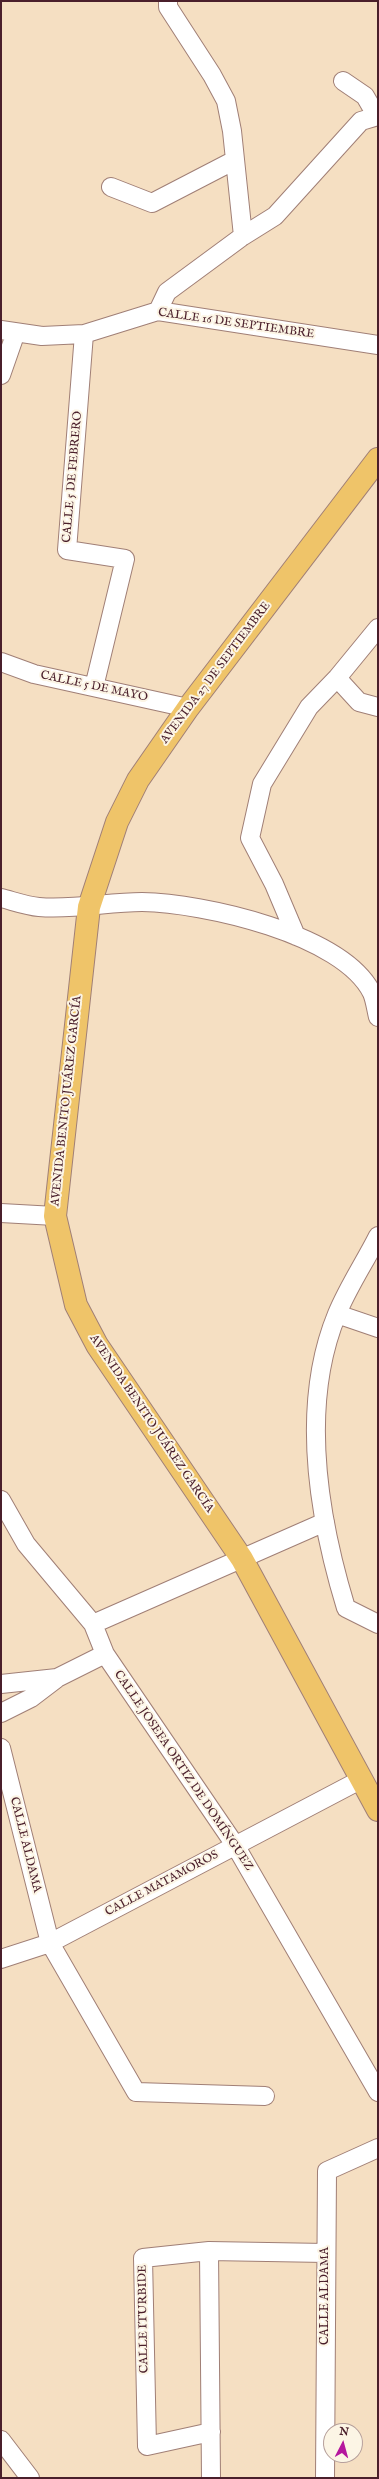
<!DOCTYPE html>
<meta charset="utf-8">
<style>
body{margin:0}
#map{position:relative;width:379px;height:2479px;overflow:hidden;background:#f5dfc2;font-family:"IM FELL English",serif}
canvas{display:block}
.frame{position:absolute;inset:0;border:2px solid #4a1f2b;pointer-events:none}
.north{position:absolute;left:323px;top:2423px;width:40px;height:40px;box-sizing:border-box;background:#fcf5e5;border:1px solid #b59f9b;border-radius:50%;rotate:6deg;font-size:11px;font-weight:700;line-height:16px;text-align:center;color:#4a1f2b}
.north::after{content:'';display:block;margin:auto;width:14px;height:18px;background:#b5179e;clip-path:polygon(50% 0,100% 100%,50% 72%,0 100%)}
</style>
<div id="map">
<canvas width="379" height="2479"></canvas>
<div class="frame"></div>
<div class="north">N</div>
</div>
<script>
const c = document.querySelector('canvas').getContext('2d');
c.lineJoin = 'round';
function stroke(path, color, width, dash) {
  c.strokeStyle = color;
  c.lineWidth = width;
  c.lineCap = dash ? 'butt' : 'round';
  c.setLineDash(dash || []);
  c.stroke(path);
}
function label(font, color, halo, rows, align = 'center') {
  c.font = font + ' "IM FELL English",serif';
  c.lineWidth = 4;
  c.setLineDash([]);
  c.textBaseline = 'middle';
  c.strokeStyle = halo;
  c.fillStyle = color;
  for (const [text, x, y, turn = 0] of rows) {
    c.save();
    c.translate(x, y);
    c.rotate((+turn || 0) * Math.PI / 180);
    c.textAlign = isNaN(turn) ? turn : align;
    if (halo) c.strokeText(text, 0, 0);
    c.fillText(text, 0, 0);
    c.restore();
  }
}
const minor = new Path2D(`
 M168,1V7L212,75L226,101L232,131L243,236
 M343,81L365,96L376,115
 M111,187L152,203L235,160
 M158,311L167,292L243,236L275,216L361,121L378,116
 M1,330L42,336L84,334L158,311L378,345
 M84,334L67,550L125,559L94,687
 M1,375L16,332
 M1,662L34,674L188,708
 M337,678L359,702L378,707
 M1,898C13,901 27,906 39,907C74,910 108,902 142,902C203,903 343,934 372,993C375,1000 376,1009 378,1017
 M296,936L274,884L250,838L262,784L309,707L337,678L378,628
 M1,1213L55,1216
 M378,1236C365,1262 348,1287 337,1314C299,1406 318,1516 346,1608L378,1624
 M337,1314L378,1328
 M1,1500L26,1544L93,1624L105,1654L235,1845L378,2092
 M93,1624L325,1522
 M1,1684L57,1678L105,1654
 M1,1713L31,1698L56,1679
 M1,1748L50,1943L136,2092L265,2096
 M1,1959L50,1943L362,1779
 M209,2251L211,2478
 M211,2432L147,2446L143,2258L209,2251L326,2253
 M1,2440L30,2478
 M325,2478L327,2171L378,2148`);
const major = new Path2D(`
 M378,459L188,708L138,780L117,822L89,907L55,1216L76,1305L97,1345L242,1559L378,1810`);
stroke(minor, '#a07f76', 20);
stroke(major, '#a07f76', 24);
stroke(minor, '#fff', 18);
stroke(major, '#efc469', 22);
label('12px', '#4a1f2b', '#fcf5e5', [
 ["CALLE 16 DE SEPTIEMBRE",236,324,8],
 ["CALLE 5 DE FEBRERO",73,477,-85],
 ["AVENIDA 27 DE SEPTIEMBRE",216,673,-53],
 ["CALLE 5 DE MAYO",94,687,12],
 ["AVENIDA BENITO JUÁREZ GARCÍA",67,1101,-84],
 ["AVENIDA BENITO JUÁREZ GARCÍA",151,1424,56],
 ["CALLE JOSEFA ORTIZ DE DOMÍNGUEZ",183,1771,56],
 ["CALLE ALDAMA",25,1845,76],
 ["CALLE MATAMOROS",162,1884,-28],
 ["CALLE ALDAMA",326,2296,-90],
 ["CALLE ITURBIDE",144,2319,-91]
]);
</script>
